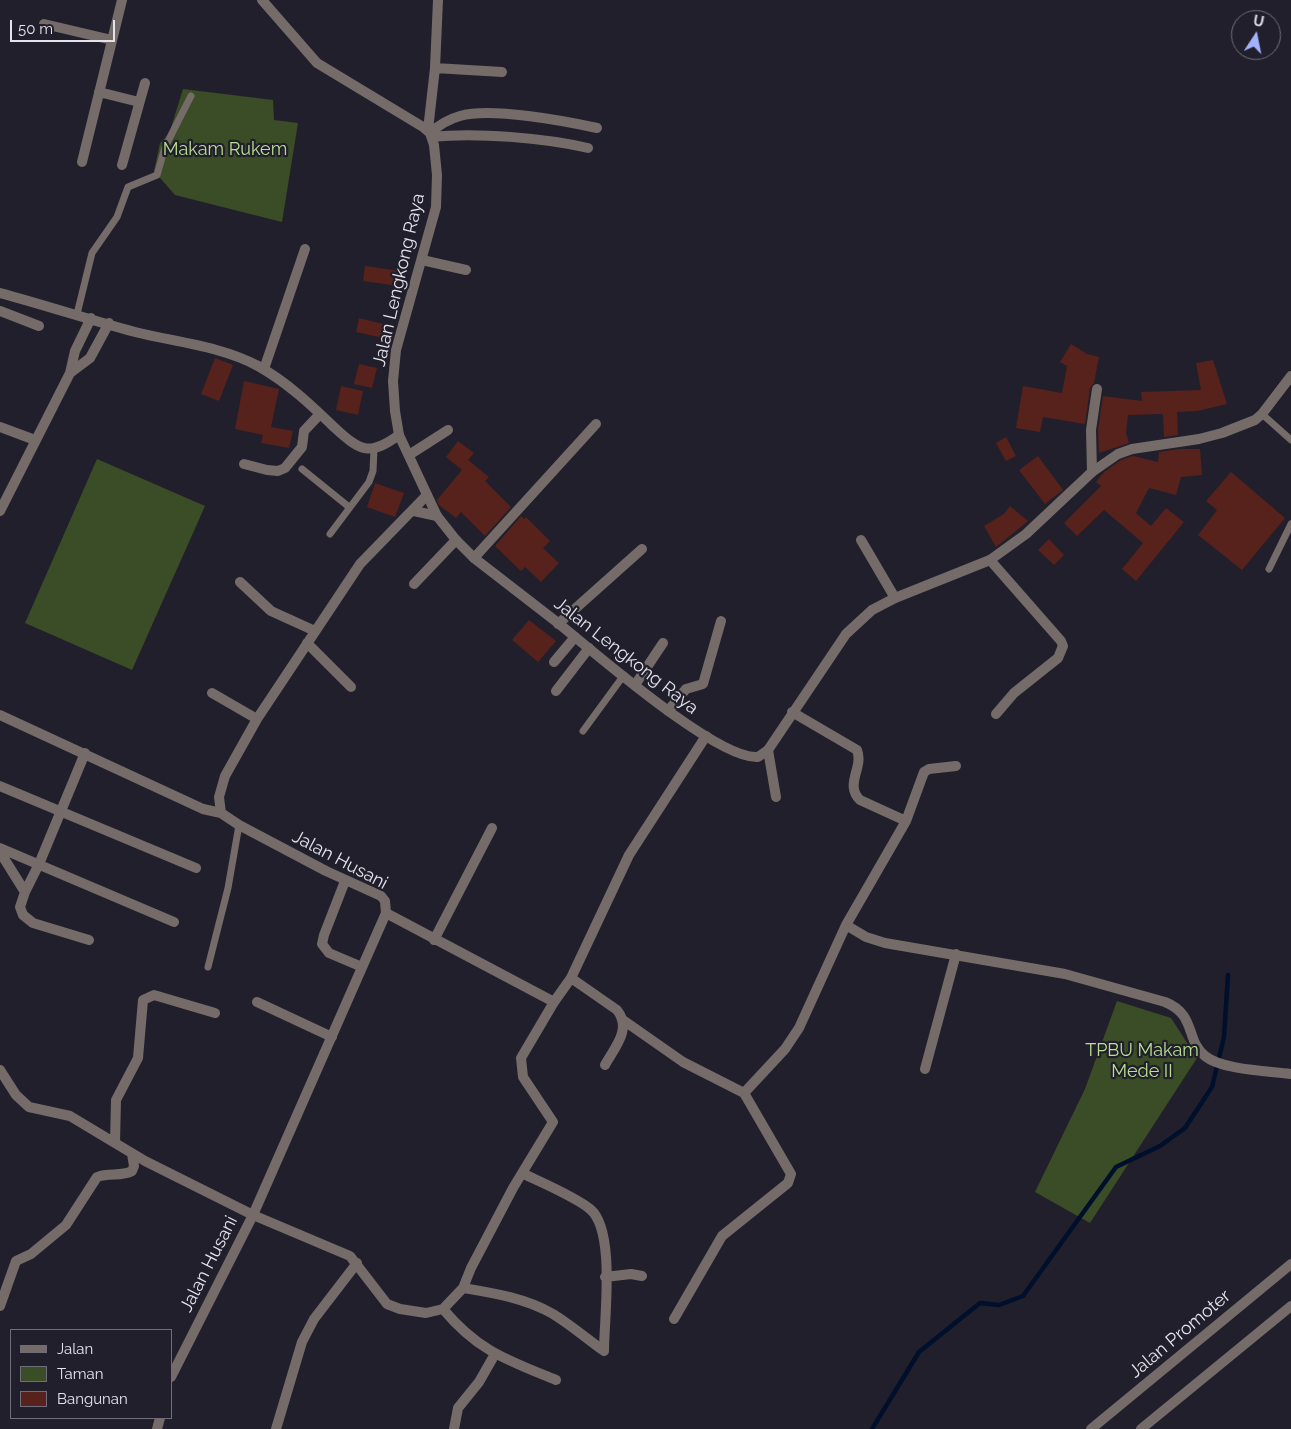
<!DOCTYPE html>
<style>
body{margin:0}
#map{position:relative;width:1291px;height:1429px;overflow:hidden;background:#211f2c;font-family:Raleway,sans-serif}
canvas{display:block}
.legend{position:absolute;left:10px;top:1329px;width:162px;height:90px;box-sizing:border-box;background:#211f2c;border:1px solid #6f6d79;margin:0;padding:6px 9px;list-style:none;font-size:15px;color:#e4e3ec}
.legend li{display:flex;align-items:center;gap:10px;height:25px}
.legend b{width:25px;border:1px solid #6f6d79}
.north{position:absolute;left:1231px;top:10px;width:50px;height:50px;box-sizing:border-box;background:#211f2c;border:1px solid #6f6d79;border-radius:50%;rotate:11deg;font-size:14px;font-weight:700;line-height:20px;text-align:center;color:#e4e3ec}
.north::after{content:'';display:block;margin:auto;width:18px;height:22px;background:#a2b2fd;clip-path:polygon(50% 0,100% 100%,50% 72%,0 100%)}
.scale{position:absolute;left:10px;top:20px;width:105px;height:22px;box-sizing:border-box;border:2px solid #e4e3ec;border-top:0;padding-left:6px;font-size:15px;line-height:18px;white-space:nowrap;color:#e4e3ec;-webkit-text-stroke:4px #211f2c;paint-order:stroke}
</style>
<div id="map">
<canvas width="1291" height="1429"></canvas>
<ul class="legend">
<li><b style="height:6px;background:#756c69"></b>Jalan</li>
<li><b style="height:14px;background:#3b4d26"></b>Taman</li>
<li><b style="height:14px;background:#57221b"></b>Bangunan</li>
</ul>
<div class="north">U</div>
<div class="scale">50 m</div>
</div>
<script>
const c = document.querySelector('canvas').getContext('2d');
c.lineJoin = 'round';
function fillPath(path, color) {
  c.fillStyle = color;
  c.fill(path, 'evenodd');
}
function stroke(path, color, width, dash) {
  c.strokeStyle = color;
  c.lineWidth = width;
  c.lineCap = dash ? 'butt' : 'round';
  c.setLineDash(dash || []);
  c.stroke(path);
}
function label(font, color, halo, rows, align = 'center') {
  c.font = font + ' Raleway,sans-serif';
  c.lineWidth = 4.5;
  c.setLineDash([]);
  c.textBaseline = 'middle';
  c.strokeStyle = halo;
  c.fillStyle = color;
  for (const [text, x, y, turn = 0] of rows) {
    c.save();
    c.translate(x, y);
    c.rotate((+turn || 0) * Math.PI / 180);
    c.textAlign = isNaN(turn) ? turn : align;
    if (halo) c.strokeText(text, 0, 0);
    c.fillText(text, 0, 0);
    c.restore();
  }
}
fillPath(new Path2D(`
 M183,89L273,100L274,120L298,123L282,222L175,195L154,171L160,143L169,134Z
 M97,459L205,506L132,670L25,623Z
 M1117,1001L1171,1018L1197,1058L1090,1223L1035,1192L1085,1089Z`), '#3b4d26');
stroke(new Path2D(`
 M872,1429L919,1352L980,1303L999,1305L1023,1296L1116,1167L1160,1146L1185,1128L1212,1087L1224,1037L1228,975`), '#000f2b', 4.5);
fillPath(new Path2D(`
 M365,266L400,271L398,286L363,281Z
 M359,318L387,325L383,338L356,332Z
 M1071,344L1087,354L1099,357L1094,383L1090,388L1085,424L1043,417L1040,432L1016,428L1023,386L1062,393L1067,366L1060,362Z
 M215,358L233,365L219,401L201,394Z
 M1213,360L1227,404L1197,411L1177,412L1178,435L1164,437L1163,414L1128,415L1126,433L1129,443L1099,453L1098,430L1103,396L1142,401L1141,392L1201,390L1196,363Z
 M359,364L377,368L372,388L354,384Z
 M244,381L279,389L271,427L293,431L289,448L261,443L263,435L235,429Z
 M341,386L363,391L358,415L336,410Z
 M1006,437L1016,456L1006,461L996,443Z
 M458,441L474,453L468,460L489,477L485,481L511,507L485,536L461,512L456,518L439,505L437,500L462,470L446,457Z
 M1179,449H1200L1202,475L1181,477L1176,495L1149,488L1136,513L1151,526L1166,508L1184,522L1136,581L1122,569L1143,543L1104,510L1077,536L1064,523L1101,486L1096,482L1104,472L1121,460L1133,456L1158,462L1159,452Z
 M1038,456L1063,490L1045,504L1019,470Z
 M1231,472L1285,518L1242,570L1198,535L1217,510L1206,501Z
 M375,483L404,493L395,517L367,507Z
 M1010,506L1028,521L996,547L984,526L1004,514Z
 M521,516L524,519L526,517L550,541L543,548L559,563L541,582L525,567L521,571L495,546Z
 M1049,539L1064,555L1054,565L1038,550Z
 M529,620L556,641L538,662L512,640Z`), '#57221b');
stroke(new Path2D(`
 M77,314L92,253L117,217L128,187L157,175L165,147L191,96
 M1262,414L1291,440
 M302,469L349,507
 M330,534L369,482L373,471L374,449
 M1269,569L1291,524
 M583,731L624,675
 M208,967L228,888L239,825`), '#756c69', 7);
stroke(new Path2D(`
 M44,24L112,40
 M435,68L502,72
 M99,92L139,102
 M428,130L435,68L438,0
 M430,133C439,125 449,119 460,116C491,107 565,121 597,128
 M432,137C475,132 545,138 588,148
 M82,162L122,0
 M122,165L145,83
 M422,260L466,270
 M0,293C45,305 90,320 135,332C175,342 221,346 258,366C287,382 312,406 335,428C361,452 370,456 399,435
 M0,311L39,326
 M264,369L305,249
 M70,373L90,358L109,323
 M0,427L35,440
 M409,455L448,430
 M244,464L267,470L278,471L285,468L302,447L304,431L320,414
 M1092,472L1091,430L1097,389
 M0,511L70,373L75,351L91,318
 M414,511L437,516
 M861,540L895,598
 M474,558L596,424
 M990,560L1061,641L1063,646L1058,658L1014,693L996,714
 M240,582L271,611L315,631
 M414,584L456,540
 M558,624L642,549
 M307,643L351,687
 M554,662L575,637
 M635,685L663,643
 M556,691L589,648
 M212,693L257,719
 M668,711L686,689L703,684L721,621
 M792,712L857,750C864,768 844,784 860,800L906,821
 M0,715L203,809L221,813
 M768,750L776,797
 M85,753L39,864L25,892L20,907L23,915L33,923L89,940
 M0,786L196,868
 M0,848L174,922
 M0,852L25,892
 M345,881L324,935L322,944L329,953L362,967
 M386,913L554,1002
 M846,925L866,937L885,943L1065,974L1165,1002C1197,1015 1185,1040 1205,1056C1222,1070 1268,1071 1291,1074
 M434,940L492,828
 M571,978L617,1010C632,1029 615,1047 605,1065
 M257,1002L332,1037
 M623,1020L683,1062L744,1093L791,1174L788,1183L722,1236L674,1319
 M925,1069L956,954
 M0,1070L16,1095L29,1107L70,1116L145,1161L253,1215L350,1256L387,1304L400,1309L426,1313L443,1309L463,1288L471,1268L513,1188L553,1122L523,1077L521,1058L554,1002L571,978L629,855L706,736
 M744,1093L785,1049L799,1028L846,925L906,821L924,772L929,769L956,766
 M115,1143L116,1100L138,1058L143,1000L154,995L215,1013
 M522,1173C542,1183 574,1196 590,1209C616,1230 604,1319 604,1351
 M605,1277L631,1274L642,1276
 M463,1288C493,1293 525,1298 553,1314C571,1325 587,1339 604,1351
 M0,1306L16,1261L31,1254L66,1225L97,1177C109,1172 121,1177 132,1171L134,1166L132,1154
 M443,1309C478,1351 507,1360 556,1380
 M171,1377L253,1215L386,913L385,901L381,896L326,871L239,825L221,813L219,797L225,776L257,719L360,564L427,495
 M157,1429L160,1418
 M276,1429L302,1342L314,1319L357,1263
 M454,1429L458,1408L479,1382L495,1354
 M1091,1429L1291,1264
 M1141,1429L1291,1306`), '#756c69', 10);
stroke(new Path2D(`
 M262,0L317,63L423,127L430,133L434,145L437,175L436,207L396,350L393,381L395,411L399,435L437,516L456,540L474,558C502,580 530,601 558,623C594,652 717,760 758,757L768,750L846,634L872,610L895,598L990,560L1026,534L1092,472L1118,454L1132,449L1199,439L1222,433L1255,420L1262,414L1291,376`), '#756c69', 10);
label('18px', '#b9df90', '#211f2c', [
 ["Makam Rukem",225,150],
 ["TPBU Makam",1142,1051],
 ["Mede II",1142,1072]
]);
label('18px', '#e4e3ec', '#211f2c', [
 ["Jalan Lengkong Raya",399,280,-77],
 ["Jalan Lengkong Raya",626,656,38],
 ["Jalan Husani",340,860,28],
 ["Jalan Husani",209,1264,-63],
 ["Jalan Promoter",1180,1334,-40]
]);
</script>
